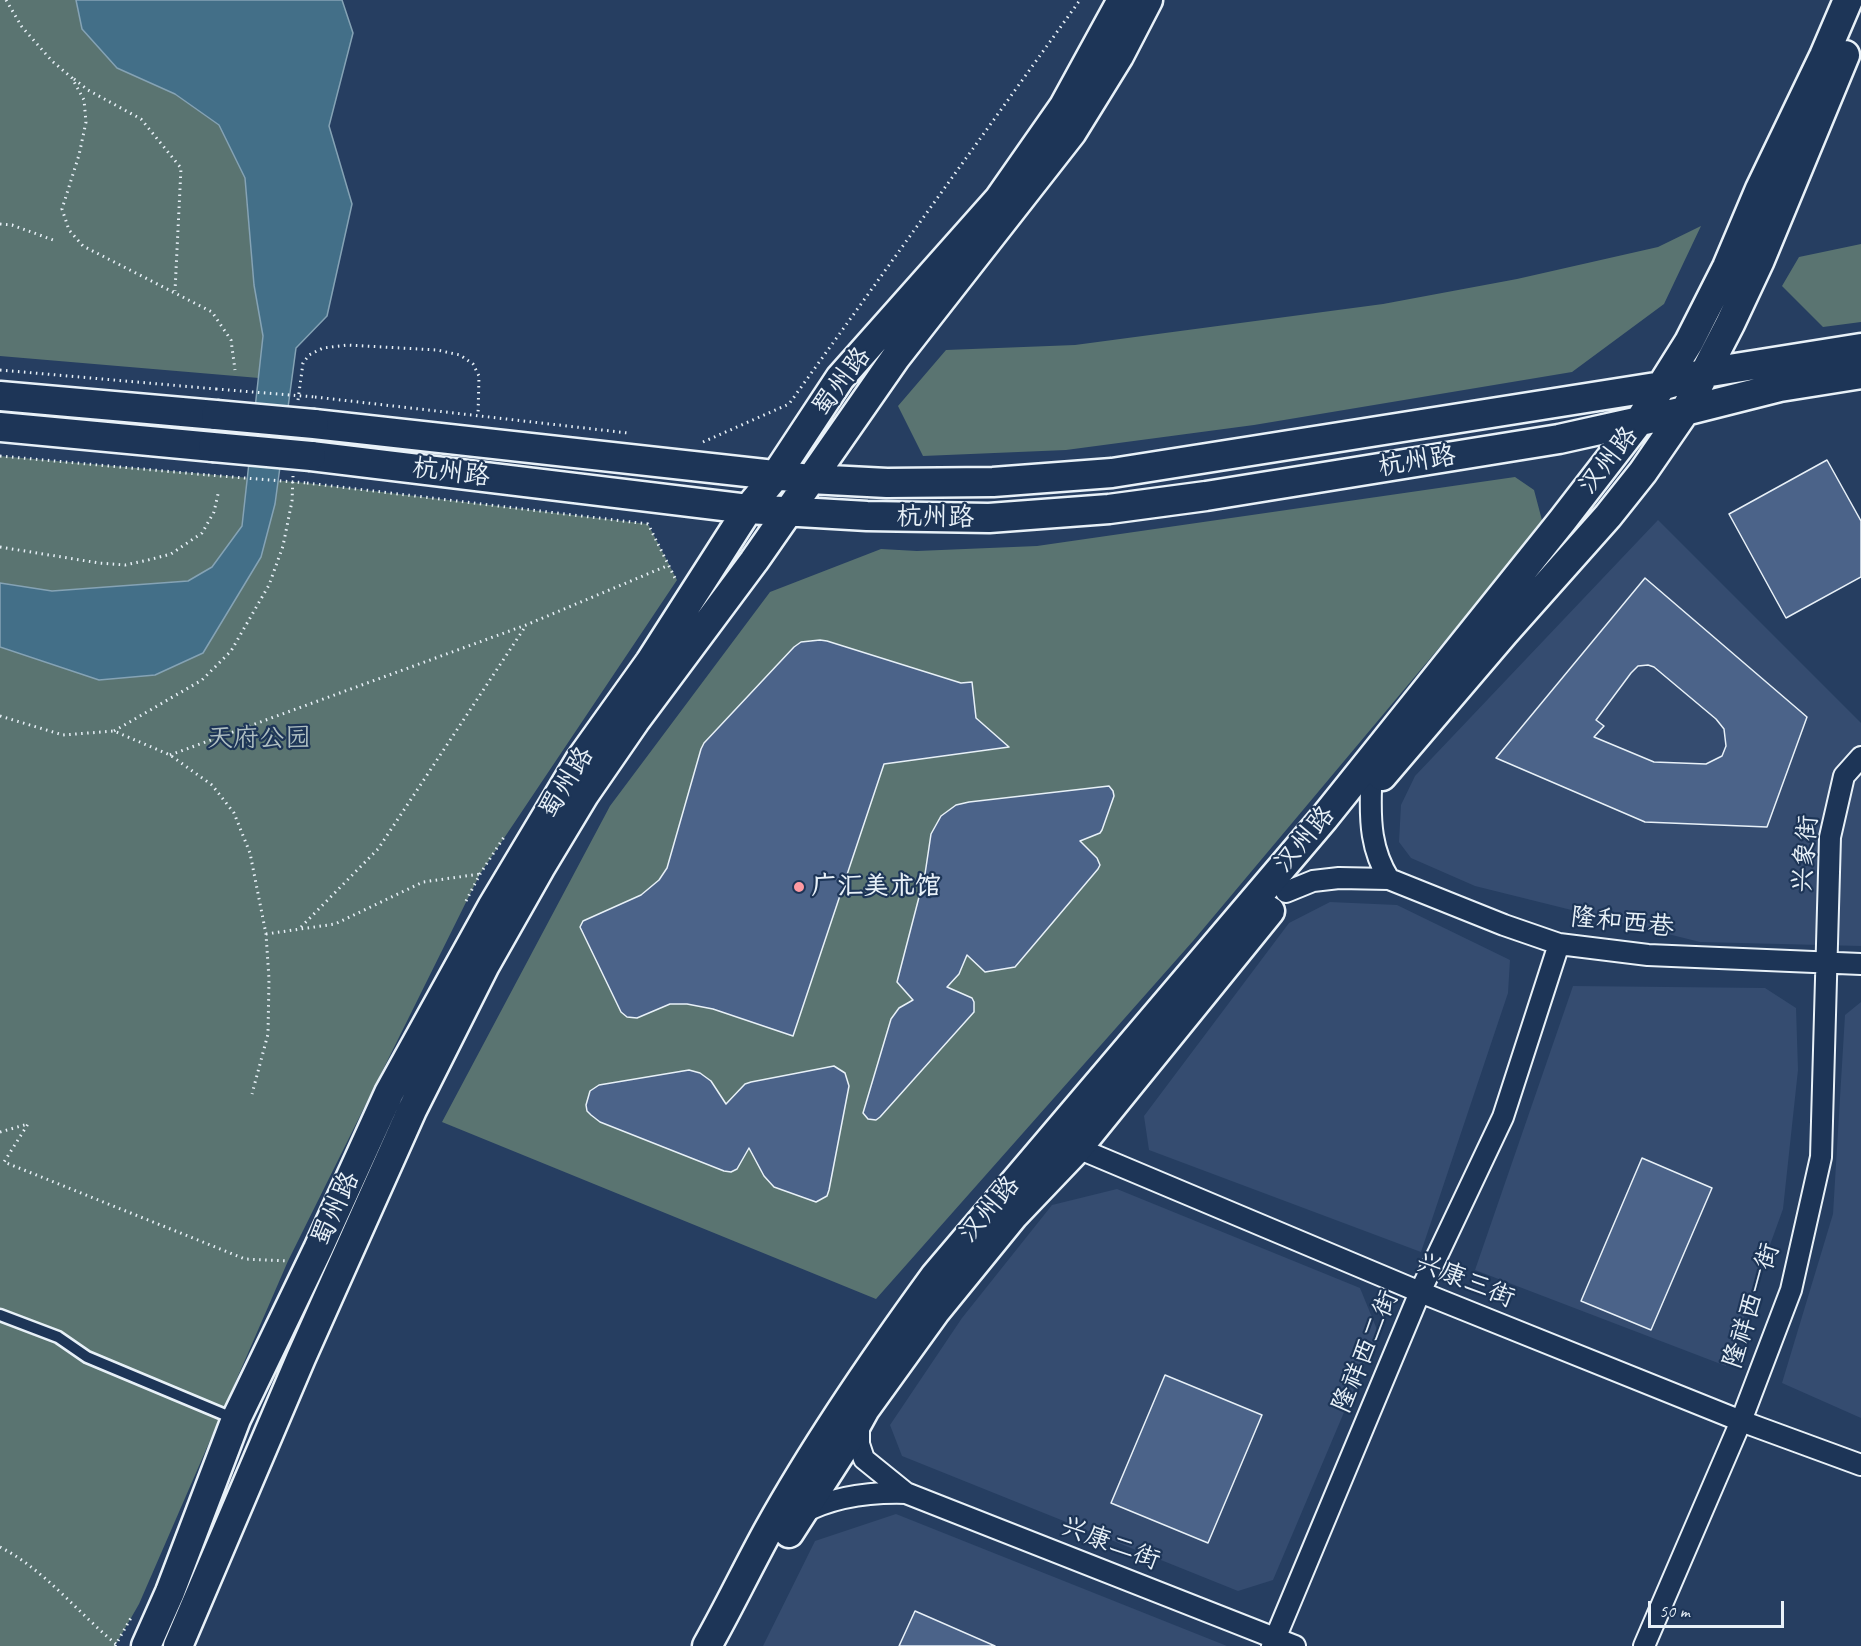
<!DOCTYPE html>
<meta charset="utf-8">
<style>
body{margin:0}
#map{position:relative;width:1861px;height:1646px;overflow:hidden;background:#263e61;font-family:Caveat,sans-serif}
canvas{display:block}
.scale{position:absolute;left:1648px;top:1601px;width:136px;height:27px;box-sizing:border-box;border:3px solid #e8f1f8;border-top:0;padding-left:8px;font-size:18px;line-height:21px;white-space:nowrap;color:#e8f1f8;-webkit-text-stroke:4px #1d3557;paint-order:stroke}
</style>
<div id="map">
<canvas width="1861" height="1646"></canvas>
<div class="scale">50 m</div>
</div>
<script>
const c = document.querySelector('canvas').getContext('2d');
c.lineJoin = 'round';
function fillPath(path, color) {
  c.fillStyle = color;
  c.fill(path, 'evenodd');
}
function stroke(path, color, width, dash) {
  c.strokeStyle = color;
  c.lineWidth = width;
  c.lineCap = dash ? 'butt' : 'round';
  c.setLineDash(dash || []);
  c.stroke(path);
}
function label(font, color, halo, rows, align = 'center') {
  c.font = font + ' Caveat,"LXGW WenKai TC",sans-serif';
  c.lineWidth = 4.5;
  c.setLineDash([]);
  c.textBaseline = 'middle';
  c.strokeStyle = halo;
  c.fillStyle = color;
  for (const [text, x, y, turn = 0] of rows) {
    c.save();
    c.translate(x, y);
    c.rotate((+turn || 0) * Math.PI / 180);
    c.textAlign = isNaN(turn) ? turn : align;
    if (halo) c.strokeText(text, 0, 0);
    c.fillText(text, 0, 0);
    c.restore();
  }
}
fillPath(new Path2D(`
 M1658,520L1861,723V946L1700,942L1475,886L1411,858L1399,842L1401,805L1415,776Z
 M1330,902L1397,905L1510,960L1508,993L1421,1252L1149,1150L1144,1116L1289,923Z
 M1573,986L1765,988L1796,1008L1798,1070L1783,1209L1726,1366L1475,1270Z
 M1861,1002V1418L1782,1383L1833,1214L1845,1015Z
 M1117,1189L1360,1288L1378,1332L1273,1580L1238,1591L902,1456L890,1425L962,1318L1052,1205Z
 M896,1514L1227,1646H763L815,1541Z`), '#354c70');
fillPath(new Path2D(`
 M0,0H76L82,29L117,68L175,94L219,125L245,178L254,285L263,335L259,378L0,356Z
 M1701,226L1664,304L1572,372L1254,425L1066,450L923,456L898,406L946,350L1075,345L1383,304L1517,279L1658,247Z
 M1861,244V322L1823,327L1782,286L1799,257Z
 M0,456L307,483L648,524L677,580L480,874L288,1261L139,1604L115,1646H0Z
 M1515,477L1534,490L1543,524L1193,941L876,1299L442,1122L610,806L770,592L881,549L917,551L1037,546Z`), '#5a7471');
const water = new Path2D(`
 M76,0H342L353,33L329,126L352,204L327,316L296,348L275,504L261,557L203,653L155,675L99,680L0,647V583L52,591L188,581L212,567L242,526L263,336L254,285L245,178L219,125L175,94L117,68L82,29Z`);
fillPath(water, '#436f88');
stroke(water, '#85a3b5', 1.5);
const building = new Path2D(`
 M1827,460L1861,521V577L1786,618L1729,514Z
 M1645,578L1807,717L1767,827L1645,822L1496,758ZM1648,665L1654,667L1716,719L1724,729L1726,746L1722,756L1706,764L1654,762L1594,737L1604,726L1596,720L1631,673L1638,666Z
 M820,640L827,641L961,683L972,682L976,718L1009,747L884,764L793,1036L713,1009L687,1004H670L637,1018L627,1017L621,1012L580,927L583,921L641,895L659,880L667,868L701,749L704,743L794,647L801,642Z
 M1109,786L1113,791L1114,796L1102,830L1100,833L1080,841L1097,858L1100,865L1098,869L1015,967L985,972L967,955L959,974L947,987L972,998L974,1002V1012L880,1117L876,1120L868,1119L863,1113L891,1019L899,1008L913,1000L897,982L925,874L931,834L941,816L956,805L969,802Z
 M834,1066L845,1073L849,1086L829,1190L827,1196L816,1202L774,1187L764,1176L749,1148L737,1169L731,1172L724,1171L600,1122L591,1115L587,1111L586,1105L590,1091L599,1085L689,1070L700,1073L711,1081L726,1104L745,1084L751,1082Z
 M1642,1158L1712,1188L1651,1330L1581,1301Z
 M1165,1375L1262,1415L1208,1543L1111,1503Z
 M915,1611L995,1646H899Z`);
fillPath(building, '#4b6389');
stroke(building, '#e8f1f8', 1.5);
const service = new Path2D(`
 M0,1315L58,1337L87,1357L235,1419`);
const minor = new Path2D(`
 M1389,879L1504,925L1559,944L1648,955L1861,964
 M1286,892L1313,881L1339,878L1389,879C1371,850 1370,822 1371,789
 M1068,1144L1420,1292L1741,1421L1861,1465
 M859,1421V1444L864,1459L906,1493L1295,1646
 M801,1514C832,1497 871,1492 906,1493
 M1272,1646L1420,1292L1503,1117L1559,944
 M1644,1646L1741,1421L1791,1290L1821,1157L1830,837L1844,776L1861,757`);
const secondary = new Path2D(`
 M0,396L216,415
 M314,424L810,479L887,483L993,482L1112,473L1662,386L1704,373L1861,348
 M0,427L213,447
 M311,456L748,509L867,516L989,518L1109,509L1206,496L1559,439L1685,411L1780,387L1861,374
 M1382,776L1504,633L1608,516L1643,472L1685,411L1730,324L1760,260L1845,55
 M789,1533L843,1449L865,1409L935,1312L1014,1215L1077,1149L1270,911
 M146,1646L170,1592L236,1419L318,1249L389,1093L492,907L580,760L650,662L748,509L776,475L840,378L999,199L1064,106L1122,0
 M178,1646L301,1358L412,1110L485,965L540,868L584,795L635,721L754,561L896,357L1072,132L1119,56L1148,0
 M707,1646C729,1607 748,1567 769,1529C818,1441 876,1357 935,1276L1324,818L1562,521L1640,420L1689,342L1727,267L1760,189L1824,56L1848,0`);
stroke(service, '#e8f1f8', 15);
stroke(minor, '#e8f1f8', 24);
stroke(secondary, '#e8f1f8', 33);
stroke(new Path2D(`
 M6,0L22,27L52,61L72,78L84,100L86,122L79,155L62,209L69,230L83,246L212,312L231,340L235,370
 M74,79L88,90L141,119L181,168L175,291
 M0,224L12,225L56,241
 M0,370L216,389
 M315,397L628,433
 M298,400L303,363L309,355L323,348L347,345L437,350L460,355L473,364L479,376L478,416
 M703,442L789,404L1080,0
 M0,456L208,475
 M307,483L648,524L676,580
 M0,547L99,563L125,565L148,560L171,554L202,533L214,512L218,494
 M0,716L63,735L114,731L170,755L212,785L234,813L250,853L266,934L269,979L268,1034L252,1094
 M114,731L202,680L231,651L269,585L283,546L292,501L293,476
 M170,755L526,625L669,565
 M466,901L480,874L504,837
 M301,927L378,849L525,627
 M266,934L335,924L423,882L480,874
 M0,1132L28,1124L4,1162L245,1259L288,1261
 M0,1547C45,1570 77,1612 116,1644
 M115,1646L132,1616`), '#e8f1f8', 3, [1.5, 4.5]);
stroke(service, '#1d3557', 10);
stroke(minor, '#1d3557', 20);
stroke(secondary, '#1d3557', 28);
const secondaryBridge = new Path2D(`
 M216,415L314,424
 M213,447L311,456`);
stroke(secondaryBridge, '#e8f1f8', 33, []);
stroke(new Path2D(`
 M216,389L315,397
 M208,475L307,483`), '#e8f1f8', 3, [1.5, 4.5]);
stroke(secondaryBridge, '#1d3557', 28);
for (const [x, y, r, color] of [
 [799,887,6,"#ff9aa2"]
]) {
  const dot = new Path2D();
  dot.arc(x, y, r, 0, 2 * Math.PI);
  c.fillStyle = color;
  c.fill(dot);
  stroke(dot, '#1d3557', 2);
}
label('26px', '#e8f1f8', '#1d3557', [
 ["蜀州路",842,382,-53],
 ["汉州路",1609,461,-52],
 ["杭州路",1417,462,-9],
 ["杭州路",451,473,7],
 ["杭州路",935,518,1],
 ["蜀州路",567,783,-58],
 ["汉州路",1305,840,-50],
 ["兴象街",1806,854,-85],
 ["隆和西巷",1622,923,6],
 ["蜀州路",336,1209,-65],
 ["汉州路",990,1210,-50],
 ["兴康三街",1465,1281,22],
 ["隆祥西一街",1752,1306,-72],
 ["隆祥西二街",1366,1352,-67],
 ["兴康二街",1110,1544,21]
]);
label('26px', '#afbfc2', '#1d3557', [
 ["天府公园",259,739]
]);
label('bold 26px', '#e8f1f8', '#1d3557', [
 ["广汇美术馆",811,887]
], 'left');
</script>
